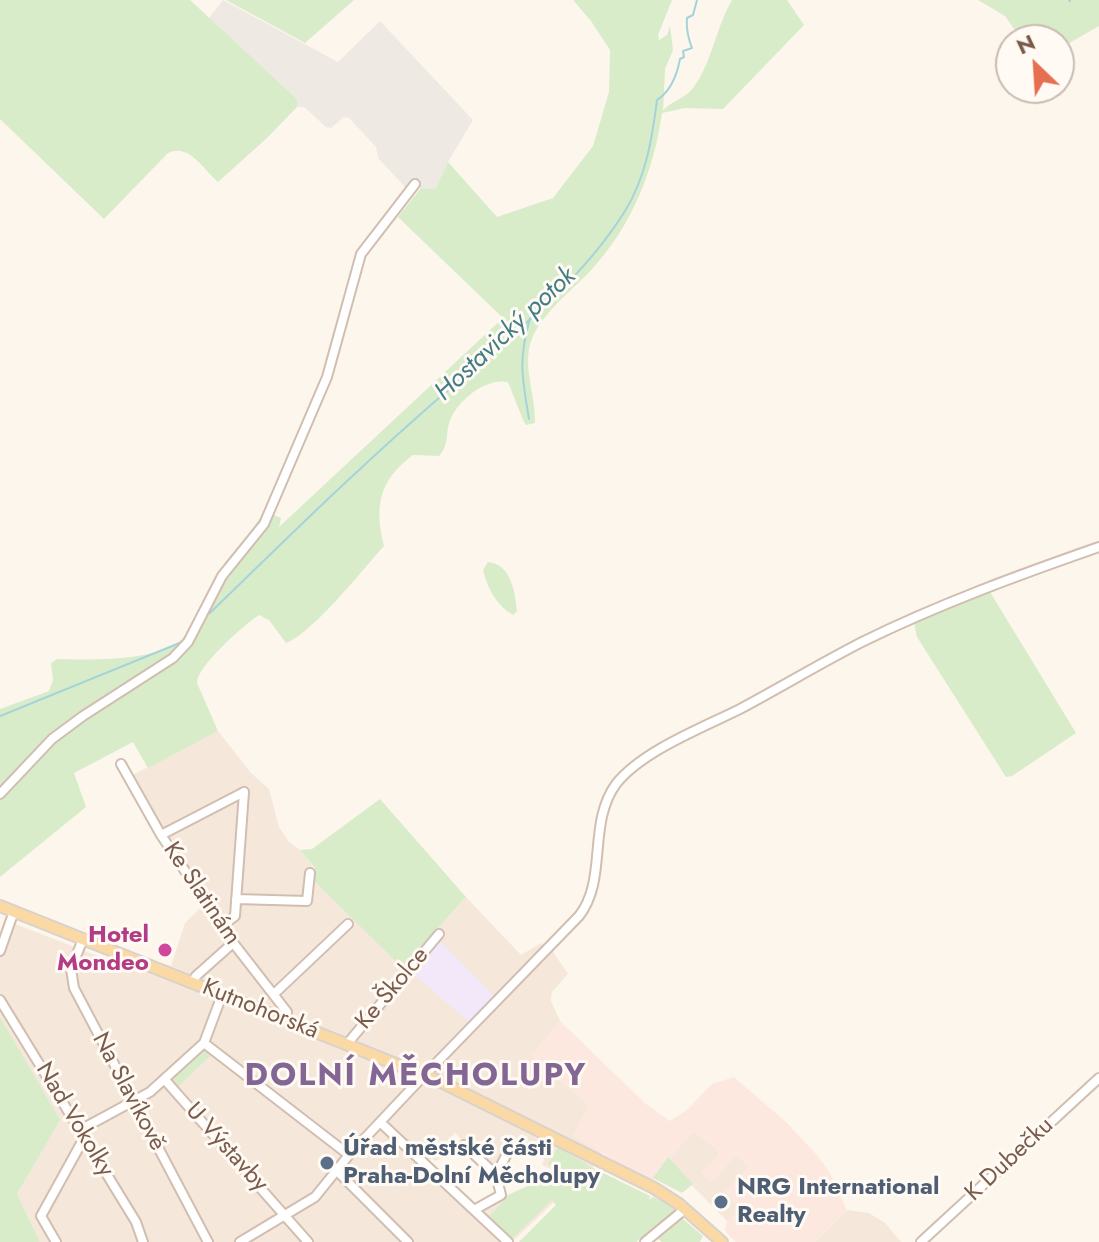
<!DOCTYPE html>
<meta charset="utf-8">
<style>
body{margin:0}
#map{position:relative;width:1099px;height:1242px;overflow:hidden;background:#fdf6ec;font-family:Jost,sans-serif}
canvas{display:block}
.north{position:absolute;left:995px;top:24px;width:80px;height:80px;box-sizing:border-box;background:#fffaf3;border:2px solid #cabbb1;border-radius:50%;rotate:335deg;font-size:22px;font-weight:700;line-height:32px;text-align:center;color:#7a5c4d}
.north::after{content:'';display:block;margin:auto;width:28px;height:36px;background:#e76f51;clip-path:polygon(50% 0,100% 100%,50% 72%,0 100%)}
</style>
<div id="map">
<canvas width="1099" height="1242"></canvas>
<div class="north">N</div>
</div>
<script>
const c = document.querySelector('canvas').getContext('2d');
c.lineJoin = 'round';
function fillPath(path, color) {
  c.fillStyle = color;
  c.fill(path, 'evenodd');
}
function stroke(path, color, width, dash) {
  c.strokeStyle = color;
  c.lineWidth = width;
  c.lineCap = dash ? 'butt' : 'round';
  c.setLineDash(dash || []);
  c.stroke(path);
}
function label(font, color, halo, rows, align = 'center') {
  c.font = font + ' Jost,sans-serif';
  c.lineWidth = 6;
  c.setLineDash([]);
  c.textBaseline = 'middle';
  c.strokeStyle = halo;
  c.fillStyle = color;
  for (const [text, x, y, turn = 0] of rows) {
    c.save();
    c.translate(x, y);
    c.rotate((+turn || 0) * Math.PI / 180);
    c.textAlign = isNaN(turn) ? turn : align;
    if (halo) c.strokeText(text, 0, 0);
    c.fillText(text, 0, 0);
    c.restore();
  }
}
fillPath(new Path2D(`
 M218,731L251,773L269,789L279,827L289,842L300,850L315,869L313,880L402,968L466,897L521,955L541,943L553,952L568,974L552,992L551,1001L560,1021L532,1056L589,1105L574,1136L603,1151L594,1166L579,1182L542,1165L544,1159L510,1142L495,1171L455,1133L438,1150L441,1154L440,1159L435,1161L432,1158L429,1160L480,1208L510,1194L552,1200L554,1202L512,1242H40L17,1194L59,1120L0,1017V935L5,920L126,967L132,954L171,966L185,923L202,906L125,779Z
 M695,1132L718,1149L720,1155L710,1183L736,1155L749,1166L741,1211L727,1221L668,1161L690,1134Z
 M847,1210L869,1213L885,1223L901,1242H815Z`), '#f5e8da');
fillPath(new Path2D(`
 M560,1021L646,1104L670,1121L687,1110L712,1084L734,1077L787,1123L817,1155L830,1173L847,1210L815,1242H736L725,1231L727,1221L741,1211L725,1191L748,1167L736,1155L711,1183L701,1172L720,1154L717,1148L695,1132L690,1134L653,1180L635,1173L574,1136L589,1105L532,1056Z`), '#fde8e0');
fillPath(new Path2D(`
 M223,0L338,62L380,21L473,120L448,162L435,189L405,187L378,158L376,147L349,118L344,117L331,128L326,127L304,107H297V99L209,18Z`), '#efe9e4');
fillPath(new Path2D(`
 M440,941L494,996L469,1022L412,973Z`), '#f3e8fa');
fillPath(new Path2D(`
 M0,0H190L297,99V107L267,138L218,182C203,169 189,143 168,153L104,219L0,119Z
 M226,0H354L305,43Z
 M573,0H672L658,35L659,40L667,35L670,26L673,50L665,69L663,111C670,101 685,99 693,88C712,63 716,27 732,0H787L804,25L723,109L685,108L662,113C654,170 632,225 593,268C574,289 549,307 535,332C519,361 536,392 535,423L526,425L523,420L508,382C487,378 462,397 452,416C444,430 451,443 439,456L413,455C379,480 374,506 384,546C363,569 313,633 286,643L269,620L259,615C244,625 197,666 197,683L218,731L148,768L133,742L74,773L86,807L0,877V709L49,691L53,680L51,663L57,659C88,660 162,662 184,637C199,620 206,590 219,571C233,550 252,533 264,511L281,518L279,527L503,318L398,217L421,188L435,189L448,162L497,217L553,198L593,146L609,92L610,50L591,21Z
 M978,0H1099V26L1059,49V40H1022L1005,16Z
 M488,562C511,564 515,592 517,611L513,615C497,606 487,588 483,570Z
 M990,592L1076,733L1012,776L1006,777L917,637L914,623Z
 M380,799L466,897L402,968L313,880L315,868L300,850L312,849Z
 M0,1017L60,1120L17,1194L40,1242H0Z
 M201,1048L211,1055L178,1087L170,1079Z
 M558,1147L593,1168L650,1196L649,1200L653,1197L674,1206L677,1208V1213L653,1232L650,1231L636,1242H519L556,1205L552,1200L512,1239L489,1216L510,1194L560,1171L548,1164Z
 M668,1157L693,1184L682,1193L653,1178Z
 M682,1218L703,1236L700,1242H662L657,1238Z`), '#d8ecc9');
stroke(new Path2D(`
 M1069,0L1070,1
 M529,419C522,377 518,361 530,318
 M210,613C280,545 349,477 423,412C492,351 576,290 625,211C646,177 652,139 657,100C671,91 677,75 680,59L684,57L683,51L692,48C688,38 686,30 687,18L693,15L697,0
 M0,716L182,642L186,637`), '#a5d3da', 2);
const minor = new Path2D(`
 M121,764L161,835L231,940L287,1012L286,1019
 M0,794L52,739L83,716L173,658L188,642L222,576L264,524L327,377L361,254L415,184
 M161,835L244,792
 M236,899L307,901L310,873
 M222,926L235,916L244,792
 M83,939L71,969L74,988L208,1242
 M0,951L14,911
 M192,983L196,976L233,943
 M274,994L348,924
 M0,1000L136,1222L143,1242
 M204,1043L349,1155
 M347,1044L439,934
 M165,1080L308,1242
 M380,1122L508,1242
 M80,1130L150,1092L204,1043L222,995
 M464,1145L496,1175L501,1195L474,1210
 M337,1171L408,1242
 M496,1175L512,1144
 M56,1242L41,1216L84,1138
 M240,1242L315,1197L349,1155L414,1086L579,916C608,879 587,824 616,784C642,751 702,728 740,709C781,687 821,663 862,642C939,604 1019,575 1099,547
 M645,1242L685,1209
 M921,1242L1099,1078`);
const major = new Path2D(`
 M0,906L441,1082L654,1188L679,1204L722,1242`);
stroke(minor, '#d1beb0', 12);
stroke(major, '#dad1cd', 14);
stroke(minor, '#fff', 8);
stroke(major, '#fbd9a5', 10);
for (const [x, y, r, color] of [
 [165,950,8,"#d1479c"],
 [327,1163,8,"#5c6f8a"],
 [721,1202,8,"#5c6f8a"]
]) {
  const dot = new Path2D();
  dot.arc(x, y, r, 0, 2 * Math.PI);
  c.fillStyle = color;
  c.fill(dot);
  stroke(dot, '#fffaf3', 3);
}
label('24px', '#7a5c4d', '#fffaf3', [
 ["Ke Slatinám",201,894,56],
 ["Ke Školce",393,989,-50],
 ["Kutnohorská",260,1010,22],
 ["Na Slavíkově",128,1092,62],
 ["Nad Vokolky",74,1120,59],
 ["U Výstavby",226,1148,48],
 ["K Dubečku",1010,1160,-43]
]);
label('bold 24px', '#b23c85', '#fffaf3', [
 ["Hotel",149,936],
 ["Mondeo",149,964]
], 'right');
label('bold 24px', '#4e5e75', '#fffaf3', [
 ["Úřad městské části",343,1149],
 ["Praha-Dolní Měcholupy",343,1177],
 ["NRG International",737,1188],
 ["Realty",737,1216]
], 'left');
label('italic 26px', '#437c86', '#fffaf3', [
 ["Hostavický potok",506,335,-43]
]);
c.letterSpacing = '2px';
label('bold 32px', '#846695', '#fffaf3', [
 ["DOLNÍ MĚCHOLUPY",416,1077]
]);
c.letterSpacing = '0px';
</script>
